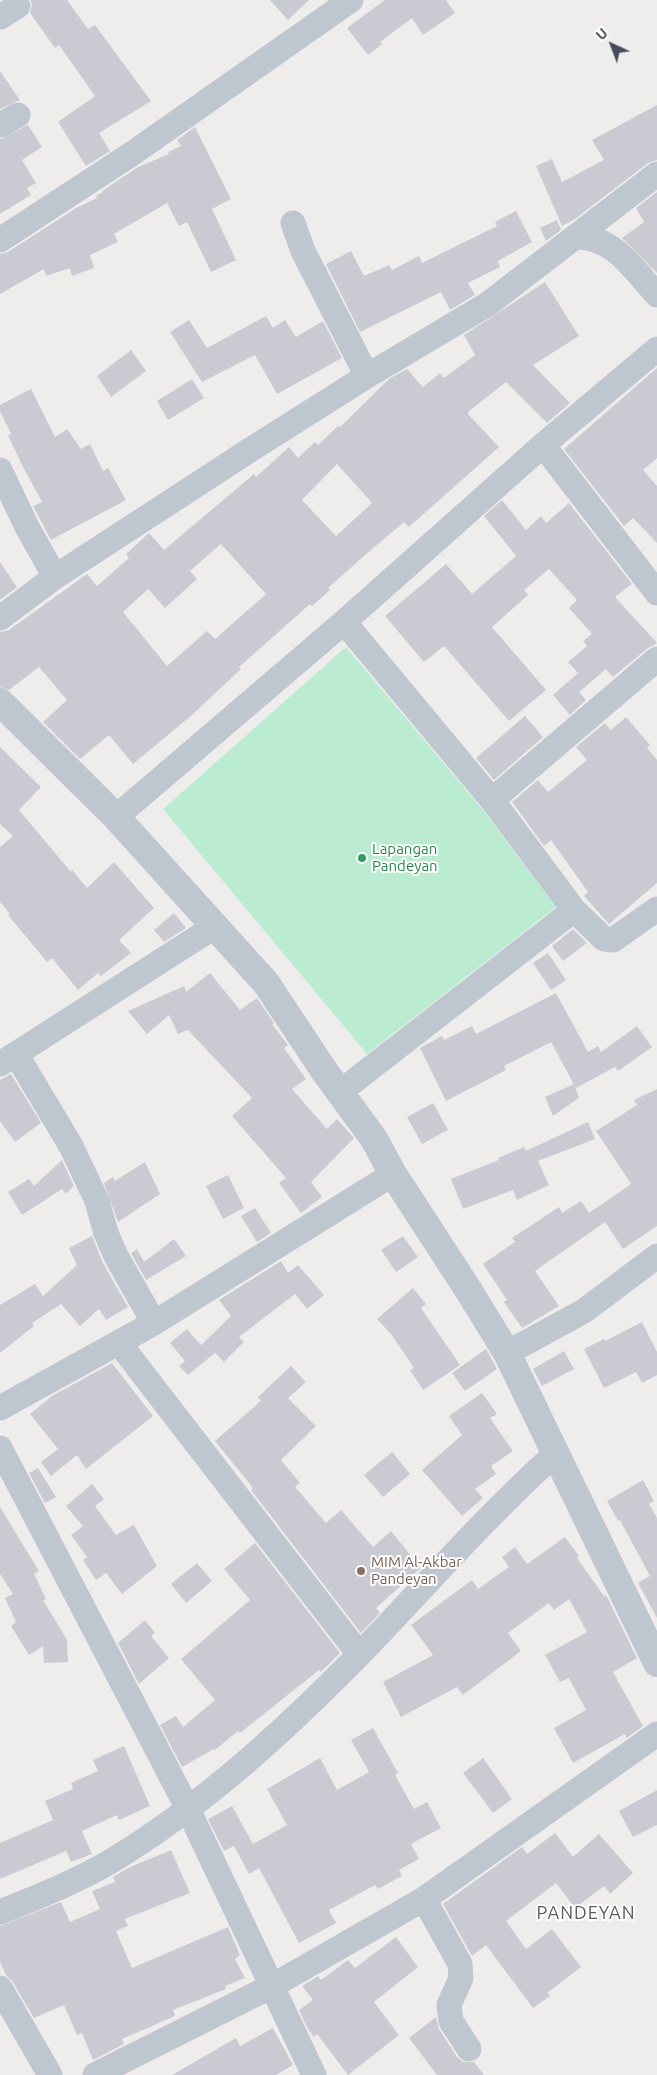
<!DOCTYPE html>
<style>
body{margin:0}
#map{position:relative;width:657px;height:2075px;overflow:hidden;background:#efedec;font-family:Ubuntu,sans-serif}
canvas{display:block}
.north{position:absolute;left:587px;top:20px;width:50px;height:50px;-webkit-text-stroke:4px #fff;paint-order:stroke;rotate:317deg;font-size:14px;font-weight:700;line-height:20px;text-align:center;color:#464f59}
.north::after{content:'';display:block;margin:auto;width:18px;height:22px;background:#464f59;clip-path:polygon(50% 0,100% 100%,50% 72%,0 100%)}
</style>
<div id="map">
<canvas width="657" height="2075"></canvas>
<div class="north">U</div>
</div>
<script>
const c = document.querySelector('canvas').getContext('2d');
c.lineJoin = 'round';
function fillPath(path, color) {
  c.fillStyle = color;
  c.fill(path, 'evenodd');
}
function stroke(path, color, width, dash) {
  c.strokeStyle = color;
  c.lineWidth = width;
  c.lineCap = dash ? 'butt' : 'round';
  c.setLineDash(dash || []);
  c.stroke(path);
}
function label(font, color, halo, rows, align = 'center') {
  c.font = font + ' Ubuntu,sans-serif';
  c.lineWidth = 4;
  c.setLineDash([]);
  c.textBaseline = 'middle';
  c.strokeStyle = halo;
  c.fillStyle = color;
  for (const [text, x, y, turn = 0] of rows) {
    c.save();
    c.translate(x, y);
    c.rotate((+turn || 0) * Math.PI / 180);
    c.textAlign = isNaN(turn) ? turn : align;
    if (halo) c.strokeText(text, 0, 0);
    c.fillText(text, 0, 0);
    c.restore();
  }
}
fillPath(new Path2D(`
 M346,647L483,810L556,907L367,1054L163,809Z`), '#bbecd1');
fillPath(new Path2D(`
 M31,0H67L88,29L95,25L151,101L99,133L110,151L86,166L58,122L95,96L59,45L55,48L30,13L32,6Z
 M270,0H309L288,20Z
 M385,0H446L455,13L423,35L412,18L380,42L382,44L368,55L347,28Z
 M0,71L20,100L0,109Z
 M657,105V160L648,163L575,219L562,226L536,166L552,159L562,182L604,160L592,140Z
 M28,125L42,147L22,160L36,183L27,188L31,195L0,214V139Z
 M195,127L231,199L212,209L236,260L211,272L187,222L179,226L167,203L114,234L118,242L90,255L94,268L72,276L70,268L46,276L44,269L0,294V254L8,252L76,208L97,198L96,196L103,192L102,191L138,167L169,154L168,152L181,146L177,140Z
 M657,192V273L622,238L644,222L636,208Z
 M516,211L532,242L498,261L500,267L468,283L475,295L450,310L441,292L360,332L326,264L351,251L364,276L389,265L392,270L419,256L422,263L497,226L495,222Z
 M557,220L561,230L546,241L540,228Z
 M545,282L579,336L533,365L570,403L547,423L506,382L469,411L468,414L499,447L409,527L404,522L364,556L328,588L330,590L312,606L310,604L239,667L241,669L192,715L133,764L109,735L80,759L43,722L67,700L39,667L9,690L0,687V632L9,630L87,574L97,586L129,558L126,554L149,533L164,550L254,474L256,477L289,447L298,458L315,442L318,445L338,426L340,427L389,379L407,369L423,387L440,373L444,378L475,355L464,335ZM337,464L372,503L336,536L302,500ZM221,544L266,594L215,639L207,631L167,666L123,612L148,589L165,608L197,579L190,571Z
 M266,316L273,328L285,320L296,337L323,321L342,358L277,394L255,355L202,382L170,332L189,320L207,348Z
 M131,350L146,371L111,397L97,376Z
 M657,368V458L643,470L657,486V543L633,518L624,526L564,449Z
 M192,379L204,398L168,420L157,401Z
 M31,389L55,437L67,429L81,449L90,444L103,471L108,468L126,500L51,540L33,506L42,502L22,465L8,435L11,434L0,411V405Z
 M502,500L526,530L541,516L546,523L569,503L632,584L615,597L657,643L648,648L613,677L606,669L579,692L586,700L570,715L553,695L578,673L568,662L587,646L583,641L592,634L569,608L577,600L549,569L524,590L528,595L492,627L546,690L509,721L444,646L424,662L385,616L446,564L472,594L516,556L484,516Z
 M0,562L17,587L0,600Z
 M525,716L543,737L494,780L476,758Z
 M626,717L650,745L647,748L657,760V883L609,924L584,896L588,892L551,840L544,846L512,802L538,780L548,792L587,760L576,747L605,723L611,730Z
 M0,747L41,787L19,810L71,872L72,870L87,888L114,862L154,908L119,940L131,953L101,976L98,973L78,990L52,958L47,962L8,915L10,914L0,902V847L13,836L0,824Z
 M174,913L186,928L164,942L154,930Z
 M573,929L587,943L563,961L552,946Z
 M548,953L566,980L551,990L533,963Z
 M210,973L240,1010L257,998L274,1023L272,1024L288,1045L284,1048L306,1079L292,1089L327,1129L337,1119L354,1138L311,1182L322,1197L301,1213L279,1183L286,1178L232,1116L252,1098L188,1030L178,1034L169,1015L147,1034L128,1011L184,986L186,992Z
 M556,993L588,1052L598,1046L601,1052L637,1026L652,1047L618,1071L615,1067L576,1088L551,1042L504,1066L506,1070L446,1101L420,1048L442,1036L444,1040L472,1026L476,1034Z
 M11,1074L41,1123L15,1142L0,1121V1080Z
 M574,1084L579,1098L553,1116L545,1097Z
 M657,1089V1226L623,1249L605,1222L535,1271L559,1306L522,1328L504,1302L507,1300L483,1264L515,1242L512,1238L559,1207L562,1213L581,1201L589,1213L631,1184L596,1131L637,1105L634,1100Z
 M433,1103L448,1130L422,1144L407,1117Z
 M588,1122L595,1139L538,1161L549,1185L517,1200L513,1190L463,1209L451,1179L499,1160L498,1158L524,1147L526,1151Z
 M62,1160L74,1186L66,1194L62,1189L22,1215L8,1192L29,1179L34,1186Z
 M145,1162L160,1194L118,1222L104,1183L113,1177L115,1181Z
 M228,1175L244,1208L223,1219L206,1186Z
 M255,1208L271,1233L257,1242L241,1216Z
 M92,1236L103,1263L128,1307L106,1320L99,1309L80,1326L61,1304L32,1323L34,1326L0,1353V1305L35,1284L43,1296L77,1265L69,1248Z
 M403,1236L418,1257L396,1272L381,1250Z
 M174,1239L186,1256L146,1280L131,1253L137,1249L144,1262Z
 M281,1261L288,1273L298,1265L324,1295L307,1309L295,1294L239,1337L244,1342L224,1362L215,1353L188,1375L179,1366L185,1361L170,1343L187,1329L201,1345L231,1316L219,1300Z
 M413,1288L426,1304L421,1308L460,1365L423,1390L410,1370L414,1368L391,1334L377,1319Z
 M642,1322L657,1352V1375L642,1383L636,1372L604,1388L584,1349L604,1339L605,1341Z
 M486,1349L497,1369L465,1391L452,1373Z
 M564,1351L574,1369L542,1386L533,1369Z
 M112,1363L153,1416L86,1469L77,1455L51,1476L41,1462L58,1449L30,1414L52,1396Z
 M291,1366L306,1382L288,1398L316,1426L281,1460L300,1483L295,1487L326,1523L341,1510L373,1547L391,1531L421,1568L376,1608L380,1613L361,1633L251,1490L253,1488L215,1441L261,1401L258,1397Z
 M482,1393L497,1414L490,1418L513,1451L491,1466L496,1474L475,1489L483,1498L462,1516L422,1470L462,1435L449,1416Z
 M392,1452L410,1474L383,1497L364,1475Z
 M38,1468L56,1497L45,1503L29,1473Z
 M643,1480L654,1501L649,1504L657,1518V1618L638,1583L650,1576L620,1520L618,1521L607,1501Z
 M92,1484L104,1499L95,1506L116,1535L134,1525L157,1566L122,1594L106,1573L96,1580L83,1560L87,1557L71,1535L83,1526L66,1506Z
 M0,1507L39,1571L34,1574L46,1599L43,1600L67,1640L68,1662L44,1663L43,1646L29,1655L11,1626L16,1622L5,1598L13,1594L0,1574Z
 M565,1537L579,1556L577,1558L604,1596L606,1595L637,1658L613,1672L643,1726L627,1738L625,1734L573,1763L554,1728L586,1710L569,1678L560,1682L545,1655L587,1632L569,1599L554,1610L549,1603L508,1633L521,1651L463,1695L457,1687L401,1717L383,1682L433,1655L411,1625L472,1580L478,1589L509,1567L502,1557L515,1547L527,1564Z
 M255,1543L340,1653L321,1672L319,1670L240,1733L238,1731L215,1750L214,1749L182,1767L160,1725L176,1716L183,1727L215,1700L181,1659L250,1600L224,1569Z
 M197,1563L212,1581L186,1603L171,1584Z
 M145,1620L155,1633L151,1636L169,1658L139,1684L118,1643Z
 M373,1728L398,1773L395,1775L414,1809L427,1802L441,1828L411,1844L419,1859L399,1870L402,1876L378,1889L375,1885L329,1910L336,1923L299,1943L259,1868L249,1874L234,1846L224,1851L208,1819L232,1806L253,1844L287,1825L267,1789L320,1758L337,1790L369,1772L351,1740Z
 M124,1746L150,1806L119,1820L117,1815L82,1831L92,1854L71,1862L66,1851L0,1879V1843L53,1820L45,1801L73,1789L71,1783L98,1771L93,1760Z
 M483,1758L512,1799L493,1813L463,1773Z
 M657,1790V1825L633,1837L619,1811Z
 M555,1833L573,1857L599,1834L633,1873L610,1894L604,1886L575,1908L556,1883L506,1921L526,1949L552,1929L581,1967L547,1993L550,1996L533,2008L486,1945L472,1956L443,1904L522,1847L527,1854Z
 M171,1850L190,1893L125,1919L128,1926L116,1931L132,1968L228,1927L240,1955L235,1959L245,1978L225,1986L226,1989L173,2010L175,2016L122,2039L124,2044L93,2060L82,2033L77,2035L64,2005L34,2018L12,1981L6,1975L0,1962V1926L61,1902L70,1922L100,1909L92,1891L115,1882L113,1877L128,1868Z
 M396,1937L418,1967L374,2002L399,2035L348,2075L317,2034L314,2037L308,2029L299,2010L313,2000L302,1986L318,1976L321,1980L348,1960L355,1968Z
 M436,2017L439,2029L457,2057L463,2062H474L484,2075H437L409,2038Z
 M273,2028L293,2065L276,2075H172L236,2038L240,2046Z`), '#cacbd2');
stroke(new Path2D(`
 M0,17L18,6
 M0,125L18,115
 M293,223L303,251L367,376
 M576,237C613,236 634,270 657,295
 M0,240L133,153L351,0
 M543,445L657,593
 M0,470L27,527L55,577
 M0,618L55,577L250,450L367,376L488,304L657,174
 M492,800L657,659
 M116,817L344,622L543,445L657,349
 M574,910L604,939L613,940L657,909
 M16,1054L71,1146L97,1201L106,1233L116,1256L154,1323
 M0,1064L214,927
 M340,1092L574,910L492,800L344,622
 M119,1343L359,1654
 M507,1353L584,1311L657,1256
 M0,1408L154,1323L393,1174
 M0,1448L188,1809L314,2075
 M424,1899L460,1964L461,1978L449,2005L451,2021L469,2049
 M0,1912C38,1897 78,1881 113,1860C205,1804 284,1731 359,1655C424,1588 485,1517 554,1455
 M0,1988L50,2075
 M95,2075L272,1986L424,1899L657,1734`), '#bec6cf', 25);
stroke(new Path2D(`
 M0,702L116,817L266,983L325,1072L374,1139L393,1174L469,1291L507,1353L657,1663`), '#bec6cf', 28);
for (const [x, y, r, color] of [
 [362,858,5,"#2e9e5b"],
 [361,1571,5,"#8d6e63"]
]) {
  const dot = new Path2D();
  dot.arc(x, y, r, 0, 2 * Math.PI);
  c.fillStyle = color;
  c.fill(dot);
  stroke(dot, '#fff', 2);
}
label('15px', '#27864d', '#fff', [
 ["Lapangan",372,849],
 ["Pandeyan",372,866]
], 'left');
label('15px', '#785e54', '#fff', [
 ["MIM Al-Akbar",371,1562],
 ["Pandeyan",371,1579]
], 'left');
c.letterSpacing = '1px';
label('18px', '#595c61', '#fff', [
 ["PANDEYAN",586,1913]
]);
c.letterSpacing = '0px';
</script>
